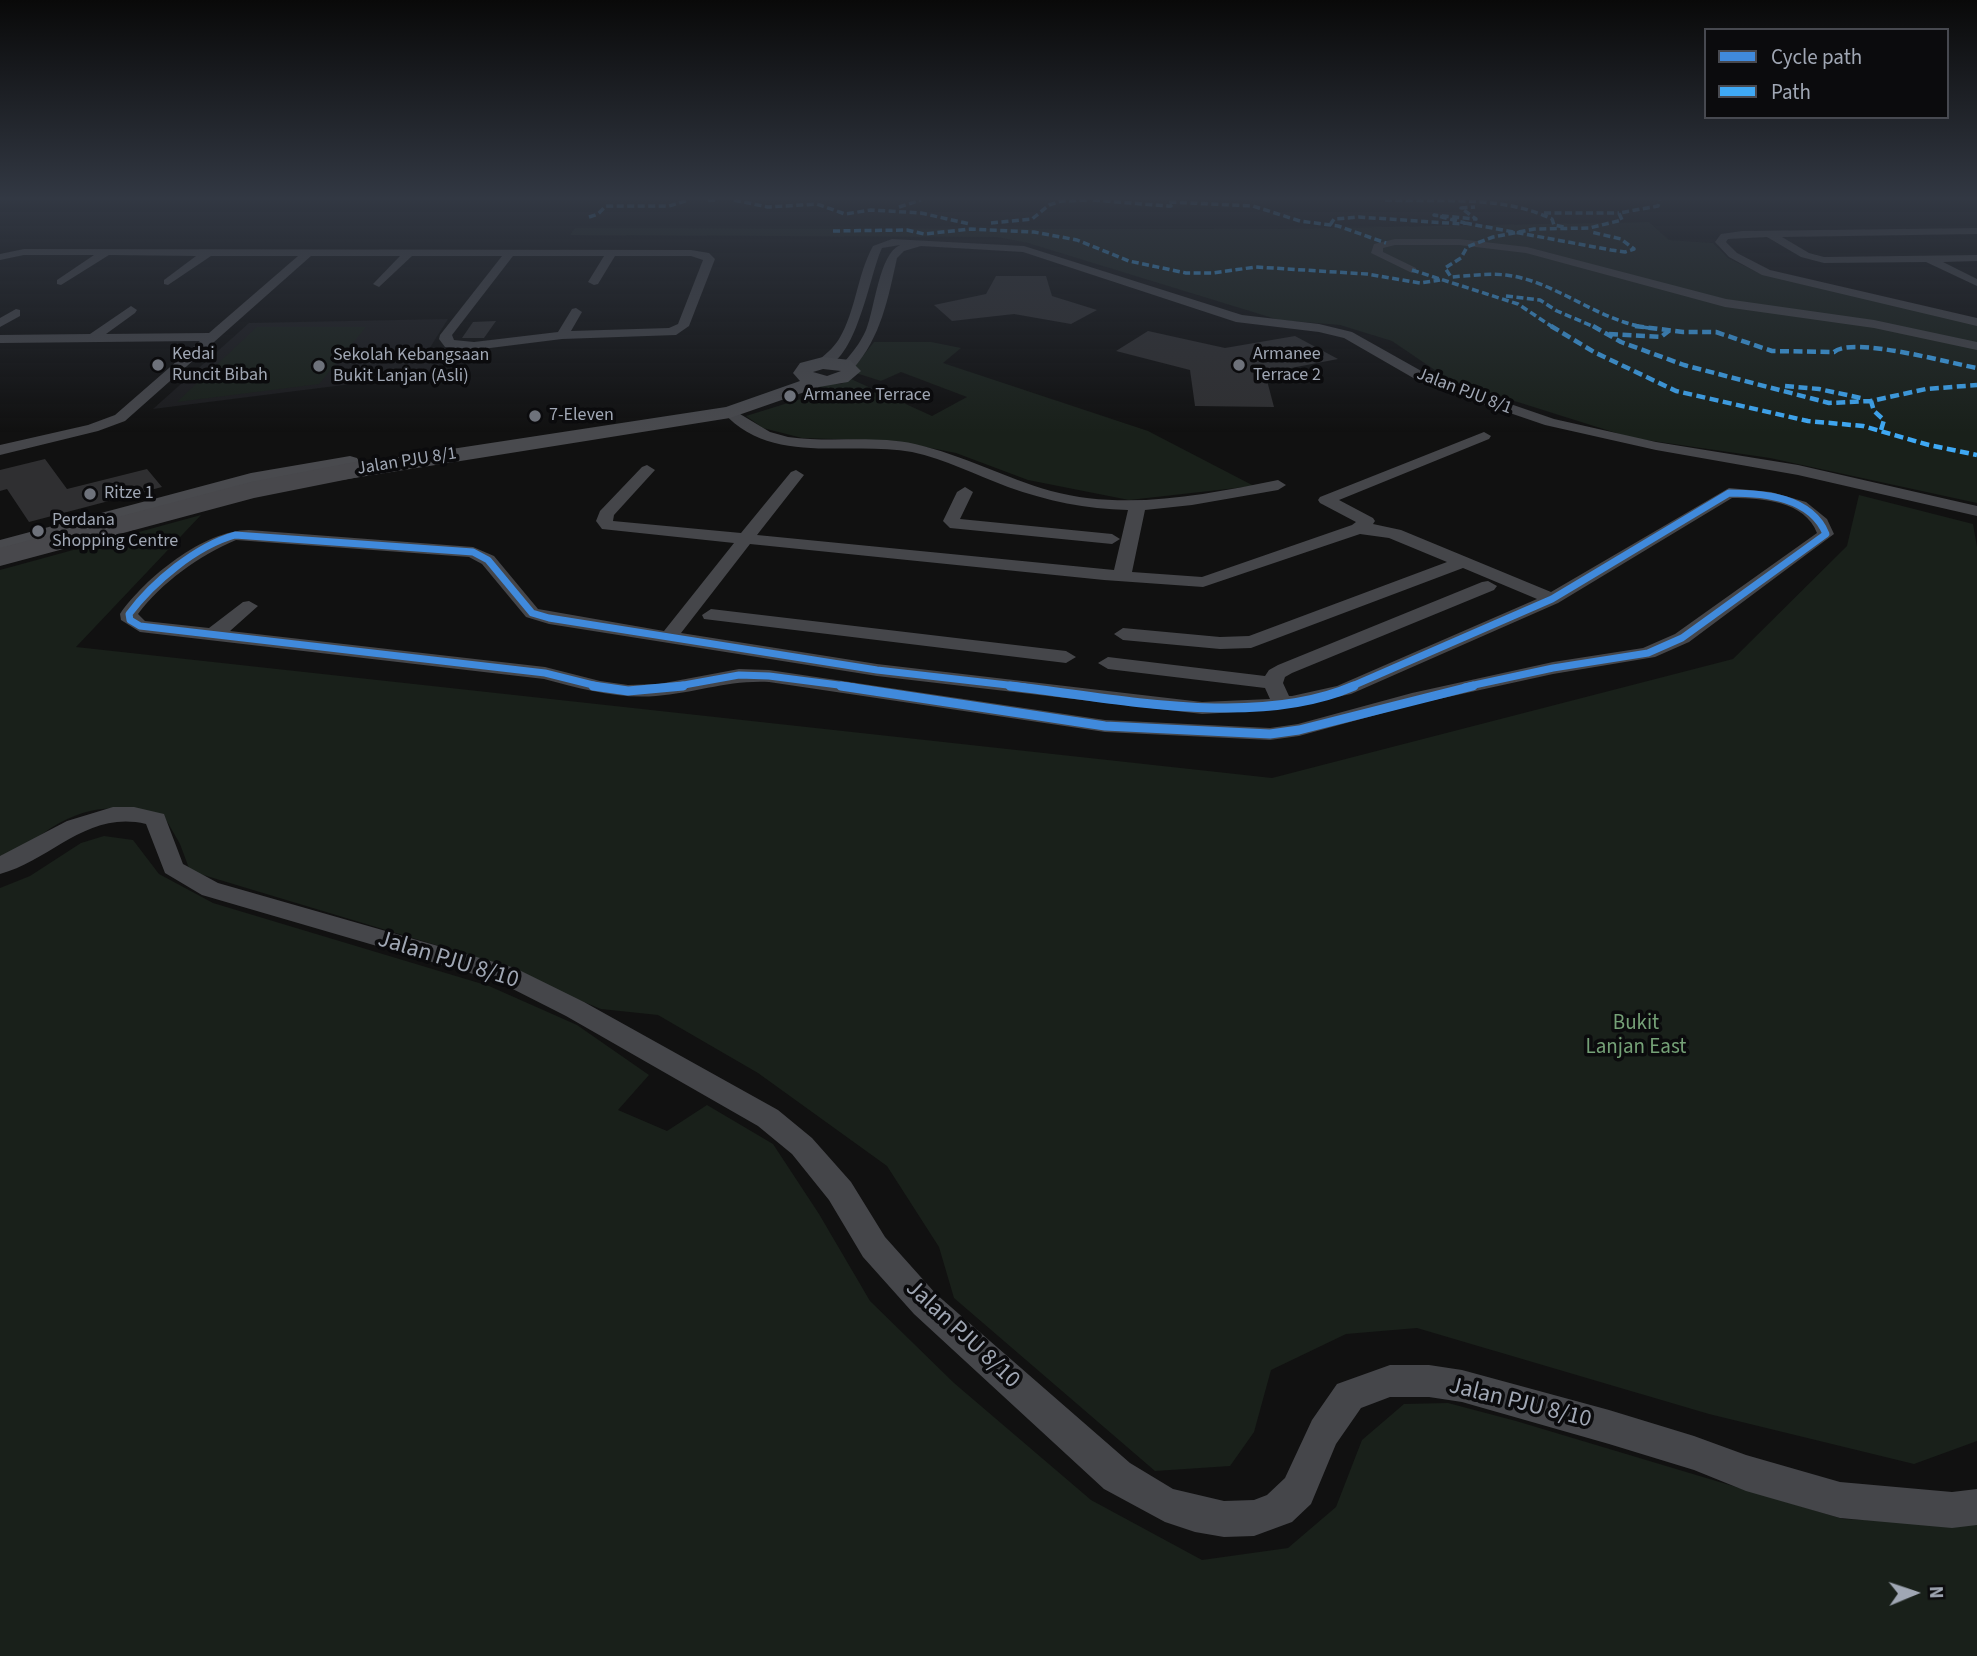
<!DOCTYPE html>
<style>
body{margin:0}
#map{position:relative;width:1977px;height:1656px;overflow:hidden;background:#111;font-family:"Source Sans 3",sans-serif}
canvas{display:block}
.legend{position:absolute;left:1704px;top:28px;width:245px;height:91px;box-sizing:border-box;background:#0b0b0d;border:2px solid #474950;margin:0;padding:9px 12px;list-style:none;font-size:21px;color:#a0a7b4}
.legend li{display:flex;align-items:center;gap:14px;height:35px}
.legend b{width:35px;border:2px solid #474950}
.north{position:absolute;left:1879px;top:1558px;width:70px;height:70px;-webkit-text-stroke:5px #0b0b0d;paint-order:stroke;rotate:88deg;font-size:19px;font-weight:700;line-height:28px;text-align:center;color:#a0a7b4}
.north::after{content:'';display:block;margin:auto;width:24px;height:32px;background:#a0a7b4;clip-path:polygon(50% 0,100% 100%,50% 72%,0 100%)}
</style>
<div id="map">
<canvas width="1977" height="1656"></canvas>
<ul class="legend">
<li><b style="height:9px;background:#408adc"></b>Cycle path</li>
<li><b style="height:9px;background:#3fa9f5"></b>Path</li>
</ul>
<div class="north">N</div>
</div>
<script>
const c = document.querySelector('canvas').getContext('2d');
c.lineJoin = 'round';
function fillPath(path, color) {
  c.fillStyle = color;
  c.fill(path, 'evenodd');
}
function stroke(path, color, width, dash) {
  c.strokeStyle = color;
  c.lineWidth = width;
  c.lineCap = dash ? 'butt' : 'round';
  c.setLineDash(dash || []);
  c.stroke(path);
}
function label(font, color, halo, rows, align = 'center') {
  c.font = font + ' "Source Sans 3",sans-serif';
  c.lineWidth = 7;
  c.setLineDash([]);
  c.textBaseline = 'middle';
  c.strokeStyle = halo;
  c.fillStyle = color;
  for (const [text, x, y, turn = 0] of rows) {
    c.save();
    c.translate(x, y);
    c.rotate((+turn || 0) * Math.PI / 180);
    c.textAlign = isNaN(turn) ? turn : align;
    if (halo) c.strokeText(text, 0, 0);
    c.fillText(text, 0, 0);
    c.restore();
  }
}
fillPath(new Path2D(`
 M448,319L424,357L445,358L431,374L153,409L249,323Z`), '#1b1b1d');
fillPath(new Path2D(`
 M1649,222L1669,240L1713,243L1728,258L1761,274L1977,324V503L1770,458L1632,438L1451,381L1392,341L1340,325L1279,320L1028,243L997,237L570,235L575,228L1273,229Z
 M257,327H366L319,384L177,402Z
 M874,342H931L961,348L943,363L1148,431L1254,486L1129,500L1028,480L956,453L895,441L802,438L763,428L746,416L804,398L821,384H841L851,379L932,416L967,397L901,372L881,381L856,373L855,366Z
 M1859,495L1973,524L1977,547V1441L1914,1464L1709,1414L1417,1328L1346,1334L1271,1370L1254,1432L1230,1466L1155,1471L954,1298L939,1247L887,1166L758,1073L658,1015L601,1009L469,955L190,871L180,844L165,818C120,805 92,803 51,828C34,839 20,853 0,859V570L201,515L76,647L1272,778L1733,659L1847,546Z
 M104,836L133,840L159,874L213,903L489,986L577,1025L649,1075L618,1110L667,1131L707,1105L773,1144L819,1214L870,1301L954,1383L1091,1500L1202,1560L1288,1548L1336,1507L1362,1440L1404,1404L1448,1403L1516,1421L1843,1519L1977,1525V1656H0V888L30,876L81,843Z`), '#19201a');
fillPath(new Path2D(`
 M996,276H1046L1052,296L1097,310L1071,324L1014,314L952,321L934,305L986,294Z
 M496,321L484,338H462L473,322Z
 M1148,331L1225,348L1295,336L1338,359L1265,373L1274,407L1195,406L1190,370L1116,351Z
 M45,459L67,489L147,469L162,487L29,522L7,489L0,491V470Z`), '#2f2f31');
fillPath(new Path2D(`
 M1977,228V234L1782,237L1809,253L1824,257L1977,255V261L1943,262L1977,279V286L1926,262L1824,263L1801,257L1767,237L1728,239L1726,242L1737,253L1770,270L1977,318V326L1762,275L1729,257L1715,242L1721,234L1742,231Z
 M892,239L1024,246L1242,315L1319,324L1352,332L1432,377L1554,419L1656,442L1798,465L1977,506V516L1798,475L1656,450L1545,425L1422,383L1344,338L1319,332L1236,322L1023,252L921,246L904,251L897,258C888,299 881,337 853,369H843L841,366C851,354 860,344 866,330C875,308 879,254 900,245L882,248C870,272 855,373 818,366L816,363C824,355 833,349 839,339C856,311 857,275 873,246Z
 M1395,239H1459L1527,247L1726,299L1874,320L1977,342V350L1874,328L1725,307L1526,253L1459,245H1395L1383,248V252L1416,268V272L1412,273L1371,253L1374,244Z
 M24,249L691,250L709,253L715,259L689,326L676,335L562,339L474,350L445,347L439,339L440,335L502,256H412L379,287L373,284L400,256H311L125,421L98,431L0,455V445L88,425L115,415L200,341L0,343V335L90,334L131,306L137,310L135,313L106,334L209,333L298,256H211L168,285L164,284V280L196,256L109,255L61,285L57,284V280L94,255H24L0,260V254ZM513,256H604L588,282L594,285L598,284L615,256H691L703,260L678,324L669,328L571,331L582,312L576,308L572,309L558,332L474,342L454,340L452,335Z
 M16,309L20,310V316L0,327V318Z
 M730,408L770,432L788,437C830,443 874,435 915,444C963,455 1005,478 1051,491C1126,511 1203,495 1278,480L1286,485L1278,490L1192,505L1145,510L1132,572L1202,577L1352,525L1356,522L1320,503L1318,500L1320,497L1484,432L1491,436L1489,439L1339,500L1373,518L1375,521L1373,524L1401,530L1551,592L1729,488L1771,492L1806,502L1827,519L1834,534L1689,642L1655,657L1553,674L1416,704L1299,736L1270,740L1105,732L769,682C727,680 696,693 656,696C617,699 582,689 544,679L140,632L121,620L120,614C145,578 204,530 249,530L473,547L494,556L538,609L664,631L734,543L602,529L596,521L600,511L642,467L647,465L655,470L614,515L613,521L741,533L791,472L796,470L804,475L757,535L1114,570L1128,510C1086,509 1047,501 1008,487C976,475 945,459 912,452C849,440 771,467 723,412ZM1732,498C1762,498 1805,501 1817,533L1675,634L1643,648L1553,662L1412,693L1298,724L1270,728L1105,720L769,670L739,669L659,684L628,685L600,681L545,667L230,631L258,606L249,601L243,602L209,628L145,621L138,614C161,583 200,555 236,540L469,557L482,564L526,617L549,624L877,676L1202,714L1274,710L1351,694L1558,603ZM1360,534L1389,538L1447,562L1249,636L1220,637L1123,628L1114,634L1123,640L1220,649L1251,648L1463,568L1537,599L1337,686L1292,696H1289L1283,683L1285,677L1292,673L1494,590L1497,586L1488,581L1482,582L1278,665L1269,670L1265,676L1108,657L1098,663L1108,669L1265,688L1270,699L1202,702L877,664L681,633L750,544L1104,580L1203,587Z
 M965,487L973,492L960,519L1112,534L1120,539L1112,544L950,528L943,521L957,492Z
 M711,609L1066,651L1076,657L1066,663L704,619L702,615Z
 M113,807H134L164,814L183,864L218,883L515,968L584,1002L778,1110L812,1138L851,1182L885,1237L936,1294L1130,1463L1173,1489L1224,1501L1254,1500L1267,1495L1285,1478L1312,1420L1337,1384L1390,1365H1429L1462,1370L1609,1410L1694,1436L1746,1455L1840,1482L1952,1492L1977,1489V1525L1952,1528L1840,1518L1746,1491L1694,1470L1609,1444L1462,1402L1429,1397H1390L1361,1408L1336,1444L1311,1504L1292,1522L1254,1536L1224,1537L1195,1532L1165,1522L1104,1489L914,1314L863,1257L829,1200L792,1154L758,1126L566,1016L497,981L202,895L165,873L146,824C87,810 52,860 0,874V856L67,821Z`), '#45464a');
fillPath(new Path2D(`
 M823,357L850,360L861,371L848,382L819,387L730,418L329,482L321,481L320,474L253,486L0,554V540L251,473L350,456L357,458L360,463L726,407L800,381L793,373L800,363ZM823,369L841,371L827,376L813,372Z`), '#494a4e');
fillPath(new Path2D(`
 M360,461L369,463L373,469L369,475L254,498L0,566V548L251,482Z`), '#48484c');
stroke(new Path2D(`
 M708,200H715
 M734,200L768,207L817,204L845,214L871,210L921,213L970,224
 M1093,200L1168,206H1171L1168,203L1172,202L1253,206L1300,221L1338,226L1386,243
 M1385,200C1440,202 1502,195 1552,219L1554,225L1564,227
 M899,207L921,200
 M1544,213H1619
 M589,217L598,214L606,206H669L689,200
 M991,223L1032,219L1049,205L1061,201L1088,200
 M1465,223L1611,250L1625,252L1634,249L1621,239L1591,232
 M1330,225L1334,219L1359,217L1462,224L1465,223L1434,215L1476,219L1461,208L1475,207
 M833,231L907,230L924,234L971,229L1034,232L1077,240L1129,261L1186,273H1212L1256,267L1367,274L1420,283L1440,280
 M1412,270L1518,304L1554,328
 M1506,296L1540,300L1557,311L1597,328
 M1649,328C1597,321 1556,281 1506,275C1488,273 1468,276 1451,277L1445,268L1461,258L1467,247L1493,237L1534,229L1589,228L1622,220L1619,213L1658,206L1660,200`), '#3fa9f5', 3.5, [7, 3.5]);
stroke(new Path2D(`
 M1551,326L1594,352L1676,391L1808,421L1863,426L1929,445L1977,455
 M1593,326L1621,342L1684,365L1829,403L1871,401
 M1635,326L1683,332H1716L1772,351L1834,352C1853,336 1949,363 1977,368
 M1609,334L1661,337L1670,330
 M1785,386L1819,389L1861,398
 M1881,430L1884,420L1874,411L1871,401L1926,389L1977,385`), '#3fa9f5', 4.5, [9, 4.5]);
stroke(new Path2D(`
 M601,687L545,673L140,626L130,620L129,614C153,582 196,546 235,535L473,552L488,560L532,613L549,618L877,670L1025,687
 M673,687L739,675L769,676L854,687
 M1350,687L1552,599L1729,493C1764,493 1811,497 1826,534L1682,638L1648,653L1553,668L1465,687`), '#408adc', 7);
stroke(new Path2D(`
 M593,686L628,691L683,686
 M841,686L1105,726L1270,734L1299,730L1473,686
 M1010,686C1114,698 1255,729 1354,686`), '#408adc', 9);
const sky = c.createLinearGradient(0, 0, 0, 432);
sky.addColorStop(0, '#090909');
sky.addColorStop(0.46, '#323843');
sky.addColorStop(1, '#32384300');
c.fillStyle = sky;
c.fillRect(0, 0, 1977, 432);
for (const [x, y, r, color] of [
 [158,365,7,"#6e727b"],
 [1239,365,7,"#6e727b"],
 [319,366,7,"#6e727b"],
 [790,396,7,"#6e727b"],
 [535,416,7,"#6e727b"],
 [90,494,7,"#6e727b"],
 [38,531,7,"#6e727b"]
]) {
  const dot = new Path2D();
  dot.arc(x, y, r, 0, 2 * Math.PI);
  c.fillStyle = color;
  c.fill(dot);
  stroke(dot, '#0b0b0d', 2.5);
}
label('18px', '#a0a7b4', '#0b0b0d', [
 ["Kedai",172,355],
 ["Runcit Bibah",172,376],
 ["Armanee",1253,355],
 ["Terrace 2",1253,376],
 ["Sekolah Kebangsaan",333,356],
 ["Bukit Lanjan (Asli)",333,377],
 ["Armanee Terrace",804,396],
 ["7-Eleven",549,416],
 ["Ritze 1",104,494],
 ["Perdana",52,521],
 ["Shopping Centre",52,542]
], 'left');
label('18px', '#a0a7b4', '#0b0b0d', [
 ["Jalan PJU 8/1",1464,392,21],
 ["Jalan PJU 8/1",407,462,-9]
]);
label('21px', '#75a177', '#0b0b0d', [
 ["Bukit",1636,1024],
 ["Lanjan East",1636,1048]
]);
label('24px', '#a0a7b4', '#0b0b0d', [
 ["Jalan PJU 8/10",448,961,17],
 ["Jalan PJU 8/10",962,1335,43],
 ["Jalan PJU 8/10",1520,1404,14]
]);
</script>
